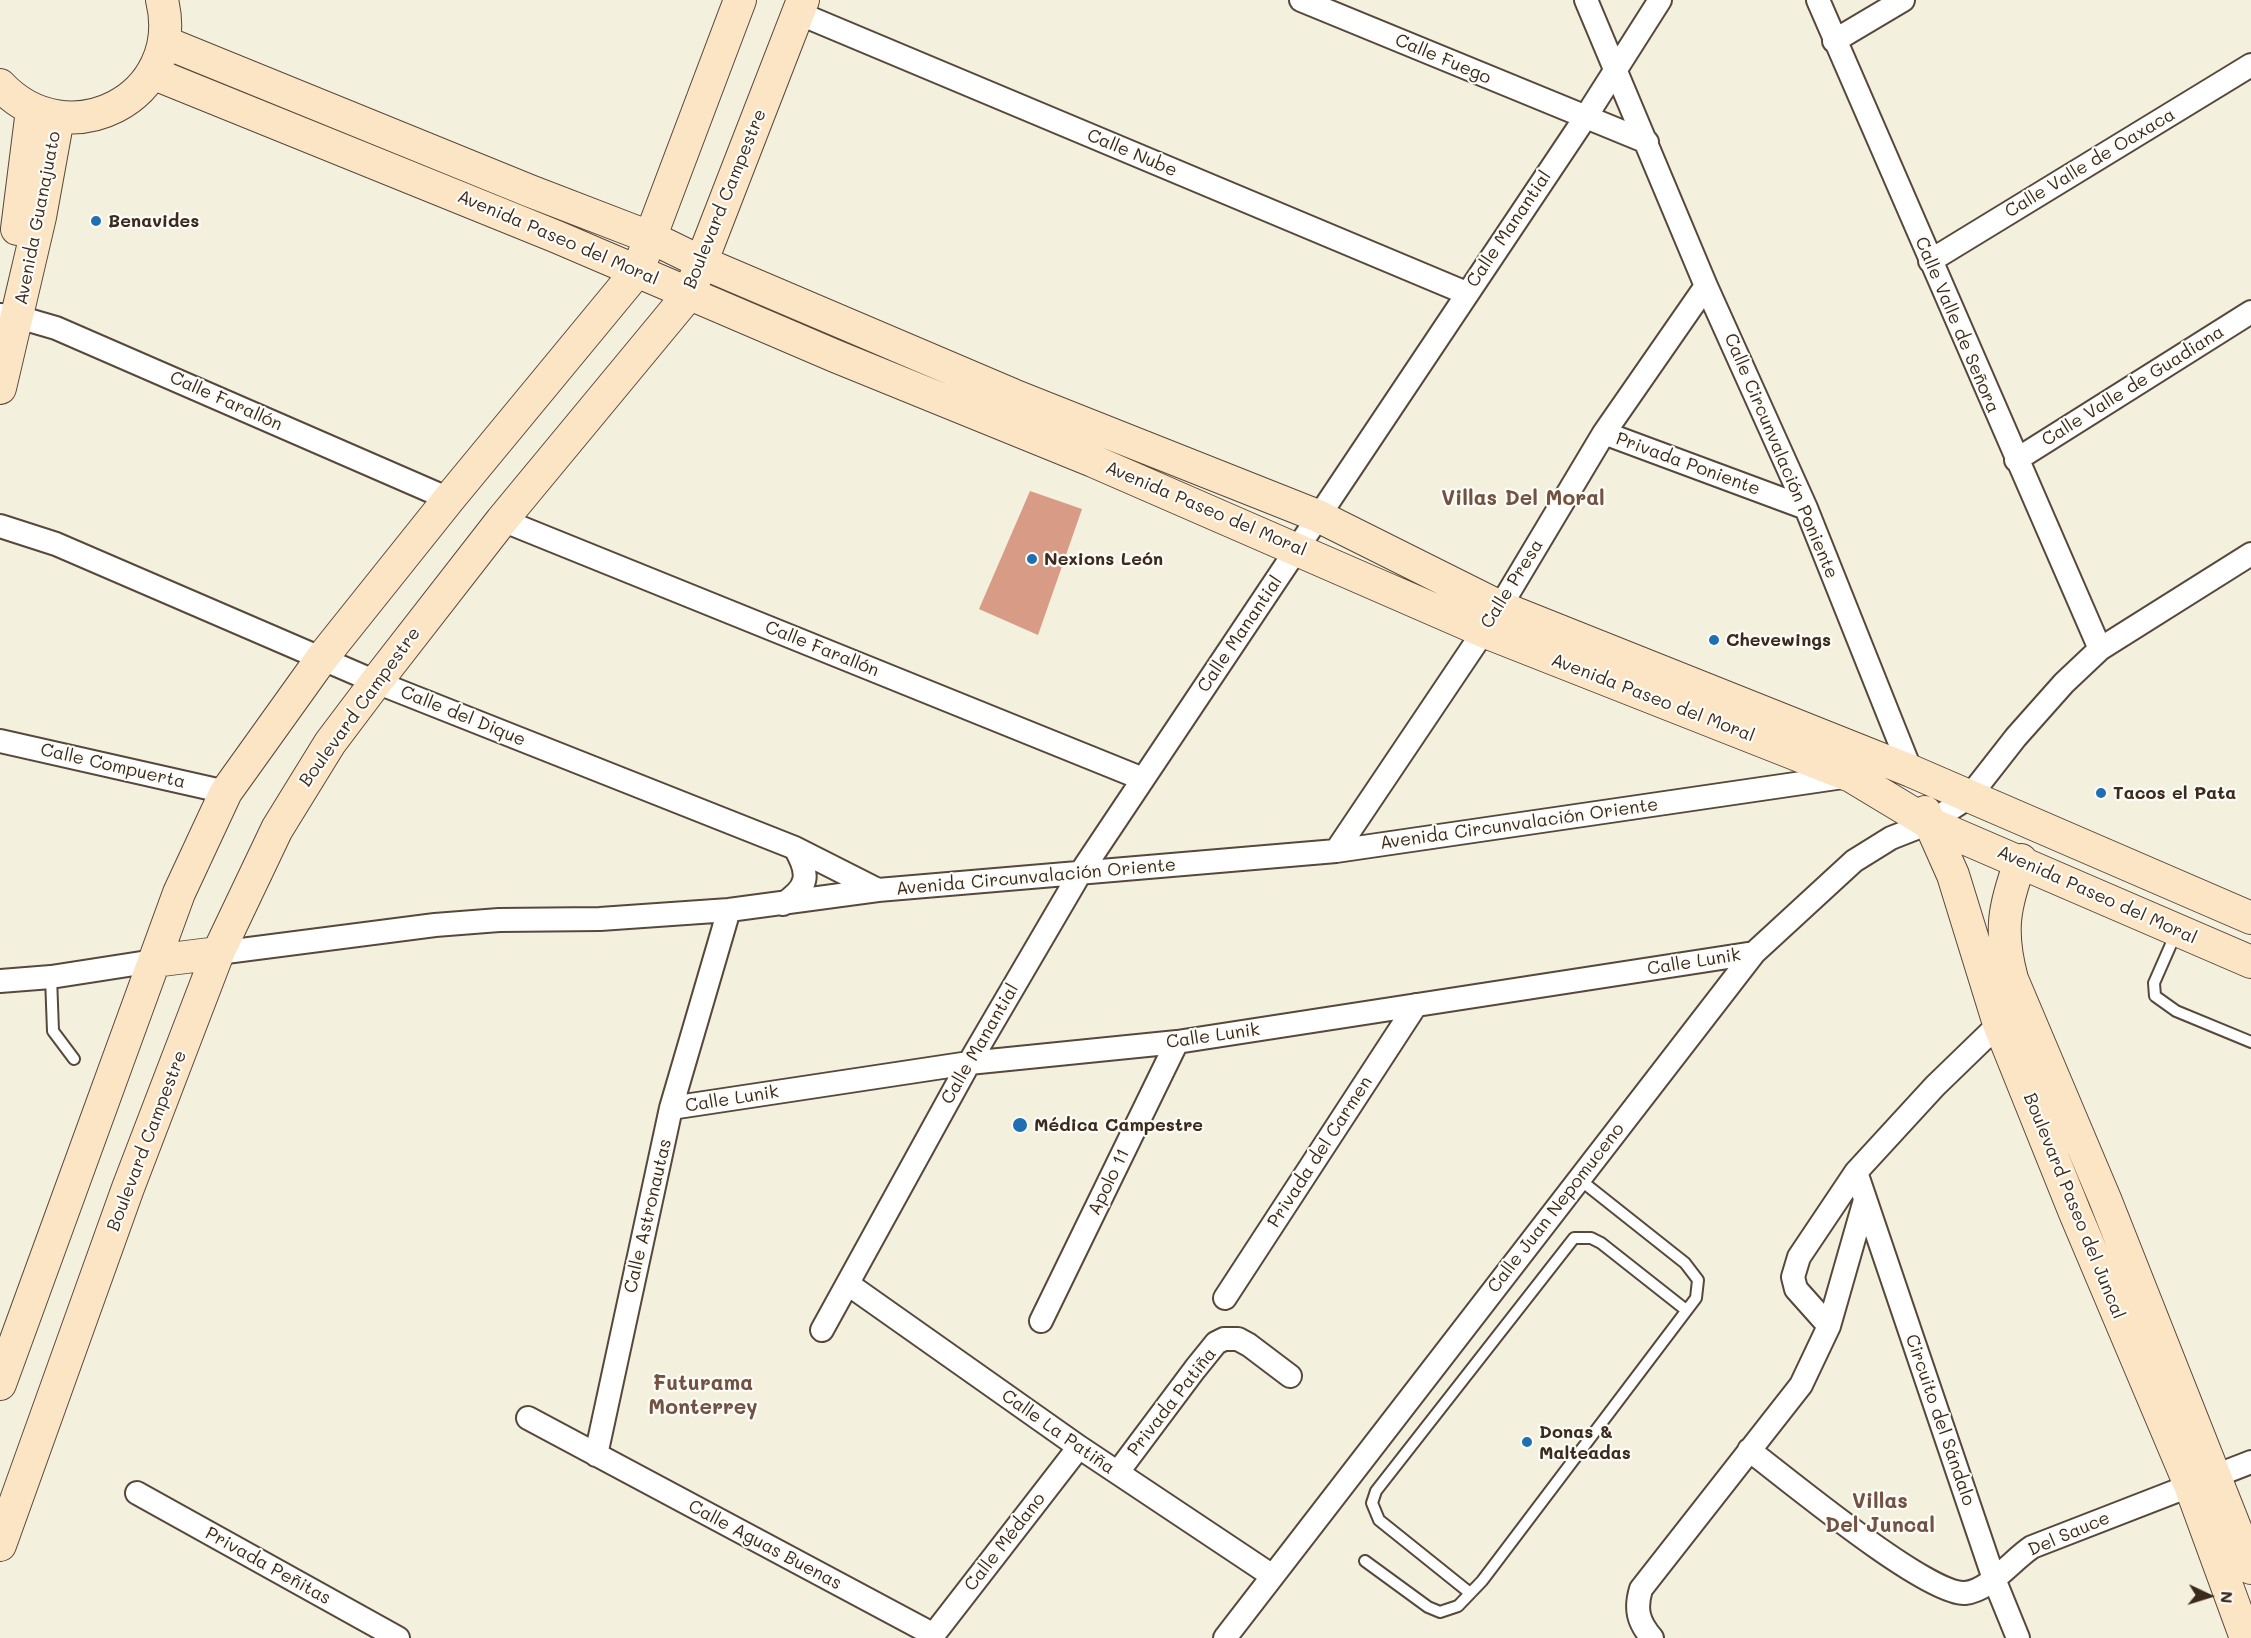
<!DOCTYPE html>
<meta charset="utf-8">
<style>
body{margin:0}
#map{position:relative;width:2251px;height:1638px;overflow:hidden;background:#f3f0dd;font-family:Mali,sans-serif}
canvas{display:block}
.north{position:absolute;left:2179px;top:1566px;width:60px;height:60px;-webkit-text-stroke:4px #fdfcf7;paint-order:stroke;rotate:94deg;font-size:16px;font-weight:700;line-height:24px;text-align:center;color:#3b2a1e}
.north::after{content:'';display:block;margin:auto;width:21px;height:27px;background:#3b2a1e;clip-path:polygon(50% 0,100% 100%,50% 72%,0 100%)}
</style>
<div id="map">
<canvas width="2251" height="1638"></canvas>
<div class="north">N</div>
</div>
<script>
const c = document.querySelector('canvas').getContext('2d');
c.lineJoin = 'round';
function fillPath(path, color) {
  c.fillStyle = color;
  c.fill(path, 'evenodd');
}
function stroke(path, color, width, dash) {
  c.strokeStyle = color;
  c.lineWidth = width;
  c.lineCap = dash ? 'butt' : 'round';
  c.setLineDash(dash || []);
  c.stroke(path);
}
function label(font, color, halo, rows, align = 'center') {
  c.font = font + ' Mali,sans-serif';
  c.lineWidth = 4.5;
  c.setLineDash([]);
  c.textBaseline = 'middle';
  c.strokeStyle = halo;
  c.fillStyle = color;
  for (const [text, x, y, turn = 0] of rows) {
    c.save();
    c.translate(x, y);
    c.rotate((+turn || 0) * Math.PI / 180);
    c.textAlign = isNaN(turn) ? turn : align;
    if (halo) c.strokeText(text, 0, 0);
    c.fillText(text, 0, 0);
    c.restore();
  }
}
fillPath(new Path2D(`
 M1030,491L1082,509L1038,635L979,609Z`), '#d89b85');
const lane = new Path2D(`
 M2176,933L2154,983L2155,996L2176,1011L2251,1042
 M51,977L53,1031L74,1059
 M1365,1561L1428,1607L1440,1612L1458,1606L1482,1581L1696,1298L1698,1280L1685,1263L1579,1179
 M1470,1593L1379,1520L1372,1503L1376,1491L1574,1238H1591L1601,1243L1686,1310`);
const street = new Path2D(`
 M1301,0L1647,142
 M1586,0L1706,286L1806,508L1911,771
 M1818,0L2100,649
 M798,13L1466,293
 M1834,41L1903,0
 M1930,261L2251,65
 M0,315L18,317L56,328L449,499
 M1604,433L1806,508
 M2016,460L2251,312
 M502,520L1143,779
 M0,526L56,544L376,682L795,848C810,874 809,887 783,904
 M0,741L226,792
 M795,848L878,890
 M1336,851L1500,607L1604,433L1706,286
 M218,953L435,925L499,920L600,919L729,910L878,890L1336,851L1850,776
 M0,981L51,977L154,961
 M671,1108L969,1063L1177,1042L1754,953
 M1856,1172L1994,1579L2018,1638
 M848,1284L1079,1447L1271,1575
 M1225,1298L1416,1005
 M1041,1321L1177,1042
 M1829,1326L1796,1289L1793,1277L1799,1257L1856,1172L1935,1086L1999,1024
 M822,1330L969,1063L1079,875L1585,118L1660,0
 M528,1418L934,1635
 M1749,1450C1786,1478 1928,1596 1965,1593C1989,1591 2012,1560 2032,1547L2251,1462
 M596,1455L671,1108L729,910
 M1118,1472L1195,1369L1216,1343L1224,1339H1238L1249,1345L1290,1376
 M137,1493L398,1638
 M931,1638L1079,1447
 M1225,1638L1754,953L1854,861L1891,838L1929,823L1969,797L2016,737L2064,683L2100,649L2251,554
 M1652,1638C1638,1622 1635,1609 1641,1589L1801,1385L1829,1326L1865,1200`);
const secondary = new Path2D(`
 M164,42L530,191L652,238L703,263L1013,395L1318,516L1500,607L1911,771L2251,918
 M152,73L557,237L835,356L1093,461L1483,631L1851,776L1929,823L2251,962
 M0,85C68,158 186,98 162,0
 M17,229L32,110
 M0,388L40,217L58,118
 M1925,812L1953,875L1999,1024L2075,1213L2190,1485L2246,1638
 M2021,860C2004,906 1999,931 2012,979L2105,1199L2251,1568
 M154,961L218,953
 M0,1384L179,893L226,792L322,658L449,499L638,270L740,0
 M0,1545L128,1188L218,953L277,829L330,743L376,682L502,520L689,294L803,0`);
stroke(lane, '#57483b', 14);
stroke(street, '#57483b', 26);
stroke(secondary, '#57483b', 34);
stroke(lane, '#fff', 10);
stroke(street, '#fff', 22);
stroke(secondary, '#fce5c4', 32);
for (const [x, y, r, color] of [
 [96,221,6,"#1f6fb2"],
 [1032,559,6,"#1f6fb2"],
 [1714,640,6,"#1f6fb2"],
 [2101,793,6,"#1f6fb2"],
 [1020,1125,8,"#1f6fb2"],
 [1527,1442,6,"#1f6fb2"]
]) {
  const dot = new Path2D();
  dot.arc(x, y, r, 0, 2 * Math.PI);
  c.fillStyle = color;
  c.fill(dot);
  stroke(dot, '#fdfcf7', 2);
}
label('18px', '#3b2a1e', '#fdfcf7', [
 ["Calle Fuego",1443,59,23],
 ["Calle Nube",1132,153,23],
 ["Calle Valle de Oaxaca",2090,163,-31],
 ["Boulevard Campestre",725,199,-68],
 ["Avenida Guanajuato",38,218,-79],
 ["Calle Manantial",1509,229,-56],
 ["Avenida Paseo del Moral",558,238,23],
 ["Calle Valle de Señora",1957,325,67],
 ["Calle Valle de Guadiana",2133,386,-32],
 ["Calle Farallón",226,401,24],
 ["Calle Circunvalación Poniente",1781,456,67],
 ["Privada Poniente",1688,464,20],
 ["Avenida Paseo del Moral",1206,509,23],
 ["Calle Presa",1512,584,-58],
 ["Calle Manantial",1240,634,-56],
 ["Calle Farallón",822,649,22],
 ["Avenida Paseo del Moral",1653,698,21],
 ["Boulevard Campestre",360,707,-54],
 ["Calle del Dique",463,716,22],
 ["Calle Compuerta",113,766,13],
 ["Avenida Circunvalación Oriente",1519,824,-8],
 ["Avenida Circunvalación Oriente",1036,877,-5],
 ["Avenida Paseo del Moral",2097,895,24],
 ["Calle Lunik",1694,962,-9],
 ["Calle Lunik",1213,1036,-8],
 ["Calle Manantial",980,1044,-60],
 ["Calle Lunik",732,1099,-9],
 ["Boulevard Campestre",147,1141,-69],
 ["Privada del Carmen",1320,1152,-57],
 ["Apolo 11",1109,1182,-64],
 ["Boulevard Paseo del Juncal",2074,1206,68],
 ["Calle Juan Nepomuceno",1556,1208,-52],
 ["Calle Astronautas",648,1216,-77],
 ["Privada Patiña",1172,1402,-52],
 ["Circuito del Sándalo",1940,1420,71],
 ["Calle La Patiña",1058,1432,35],
 ["Del Sauce",2069,1534,-23],
 ["Calle Médano",1005,1542,-52],
 ["Calle Aguas Buenas",765,1545,28],
 ["Privada Peñitas",268,1566,29]
]);
label('bold 18px', '#3b2a1e', '#fdfcf7', [
 ["Benavides",108,221],
 ["Nexions León",1044,559],
 ["Chevewings",1726,640],
 ["Tacos el Pata",2113,793],
 ["Médica Campestre",1034,1125],
 ["Donas &",1539,1432],
 ["Malteadas",1539,1453]
], 'left');
label('bold 21px', '#725242', '#fdfcf7', [
 ["Villas Del Moral",1523,499],
 ["Futurama",703,1384],
 ["Monterrey",703,1408],
 ["Villas",1880,1502],
 ["Del Juncal",1880,1526]
]);
</script>
